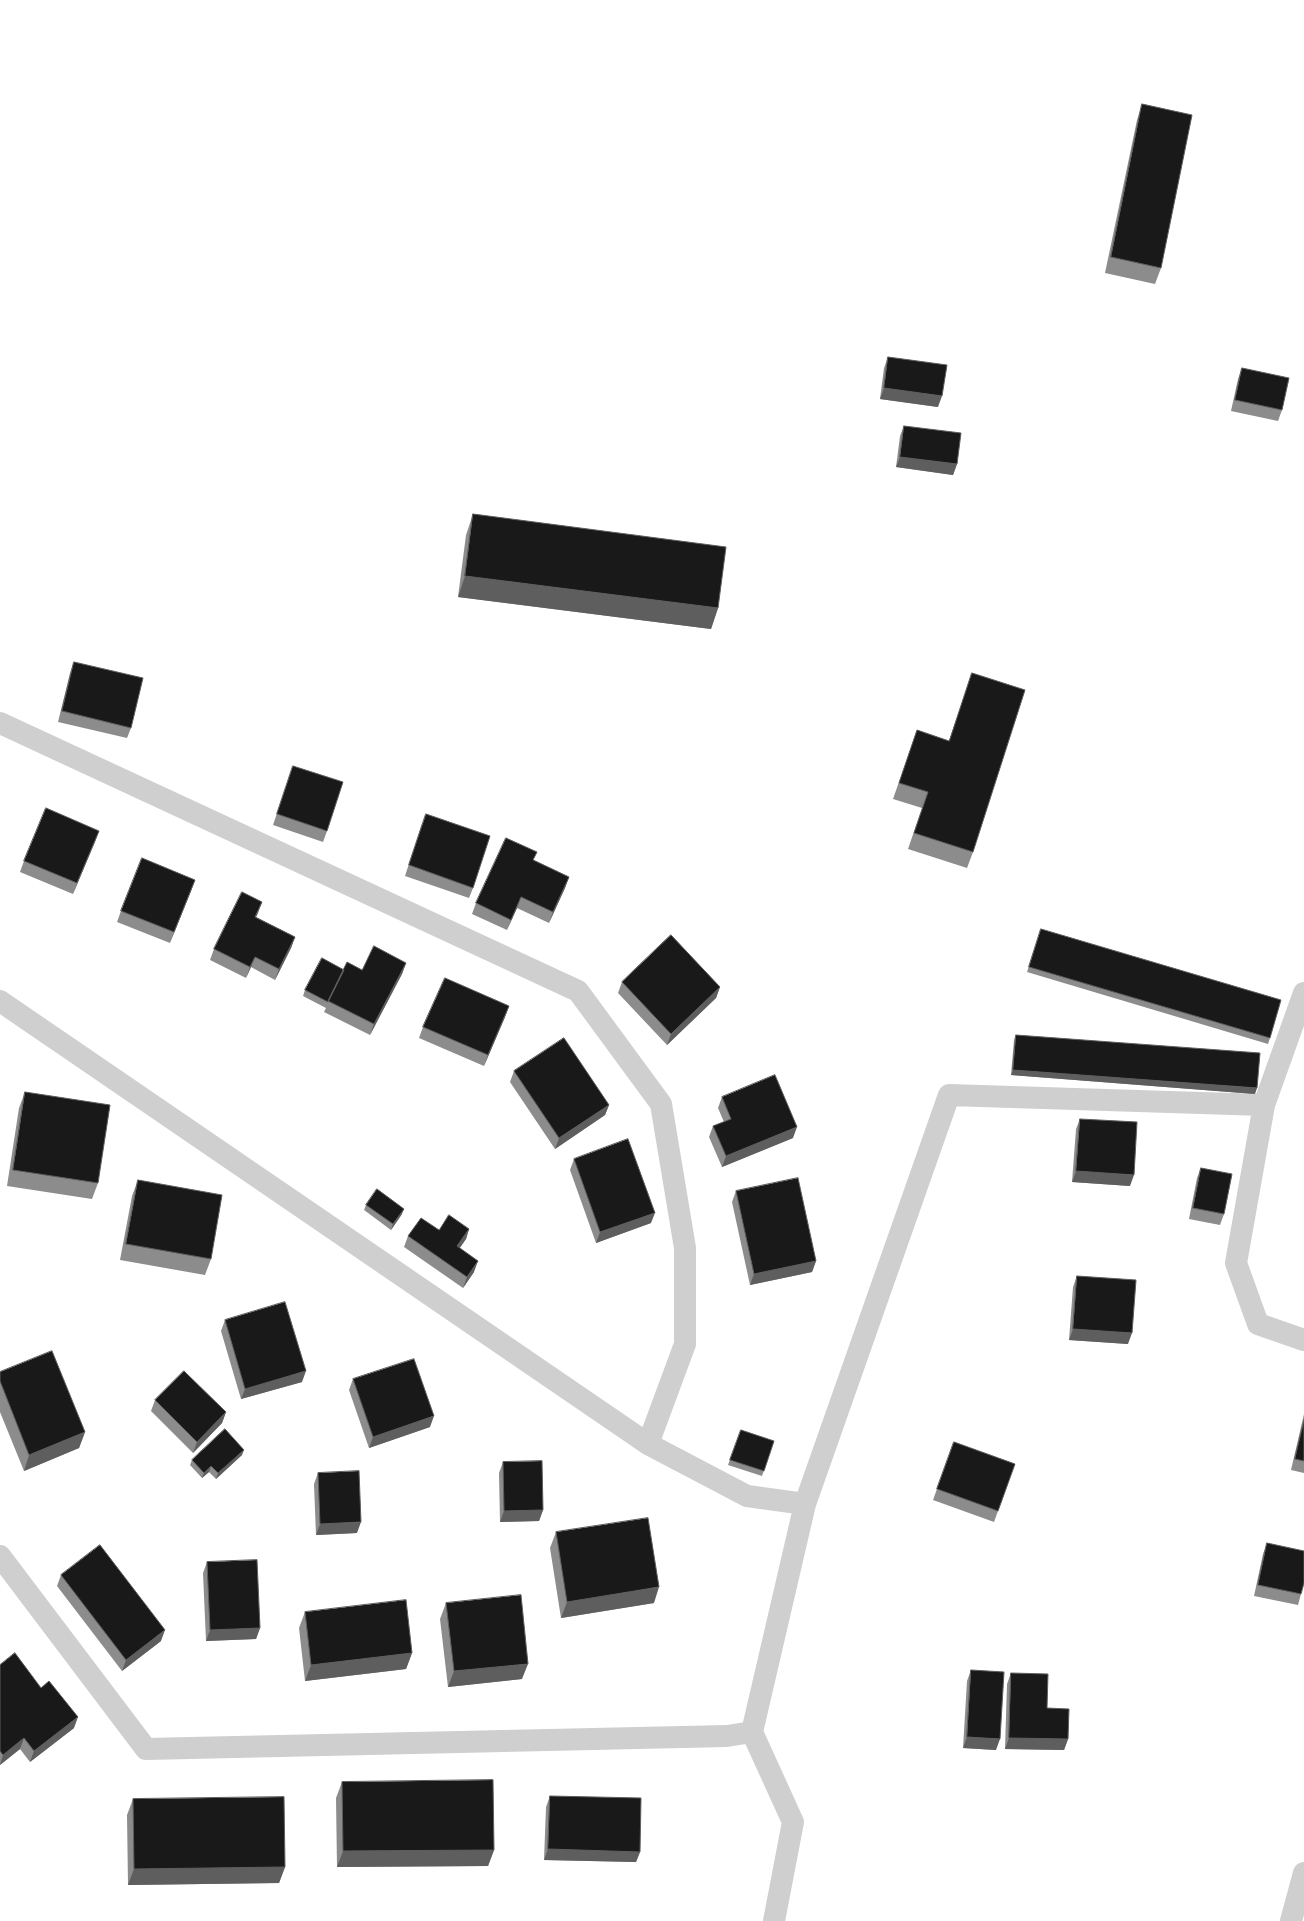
<!DOCTYPE html>
<style>
body{margin:0}
canvas{display:block;background:#fff}
</style>
<canvas width="1304" height="1921"></canvas>
<script>
const c = document.querySelector('canvas').getContext('2d');
c.lineJoin = 'round';
function stroke(path, color, width, dash) {
  c.strokeStyle = color;
  c.lineWidth = width;
  c.lineCap = dash ? 'butt' : 'round';
  c.setLineDash(dash || []);
  c.stroke(path);
}
function fillPath(path, color) {
  c.fillStyle = color;
  c.fill(path, 'evenodd');
}
stroke(new Path2D(`
 M0,723L578,991L661,1104L685,1248V1344L648,1444
 M1304,993L1264,1105L1236,1263L1258,1324L1304,1340
 M0,1001L648,1444L747,1496L805,1504
 M0,1556L146,1749L727,1736L752,1732
 M774,1921L793,1822L752,1732L805,1504L949,1095L1264,1105
 M1291,1921L1304,1873`), '#cfcfcf', 22);
fillPath(new Path2D(`
 M1142,104L1161,268L1155,284L1105,273L1137,120Z
 M888,357L938,407L880,399L884,368Z
 M1242,368L1282,410L1278,421L1231,411L1238,379Z
 M904,426L957,464L953,475L896,467L900,436Z
 M473,514L718,608L711,629L458,597L466,535Z
 M74,662L131,728L127,738L58,722L70,673Z
 M972,673L973,852L967,868L908,849L922,808L893,799L917,730L949,741Z
 M293,766L327,831L323,842L273,825Z
 M422,824L473,888L469,898L405,876Z
 M99,831L73,894L20,872L24,861Z
 M534,860L569,877L565,888L549,923L517,908L507,930L472,914L476,903Z
 M195,880L170,943L117,922L121,911Z
 M258,913L256,917L295,937L291,948L275,980L251,967L246,978L210,960L214,949Z
 M1041,929L1270,1038L1268,1044L1027,972Z
 M406,963L402,974L370,1035L324,1012L326,1008L303,996L305,990L344,970H362Z
 M622,982L720,987L716,998L667,1045L618,993Z
 M509,1006L505,1017L484,1066L419,1038L423,1027Z
 M1016,1035L1255,1094L1011,1075L1014,1040Z
 M514,1071L609,1105L605,1115L555,1149L510,1082Z
 M25,1092L98,1183L92,1199L7,1186L19,1108Z
 M722,1097L793,1138L722,1167L709,1137L713,1126L724,1122L718,1108Z
 M1080,1119L1130,1186L1072,1182L1076,1129Z
 M574,1159L651,1223L596,1243L570,1170Z
 M1201,1168L1224,1214L1220,1225L1189,1219L1197,1178Z
 M138,1180L211,1259L205,1275L120,1260L132,1196Z
 M736,1191L816,1261L812,1272L750,1285L732,1202Z
 M366,1205L402,1214L391,1230L364,1210Z
 M469,1229L466,1239L460,1248L474,1272L463,1288L404,1247L408,1236L439,1230Z
 M1077,1276L1128,1344L1069,1340L1073,1287Z
 M225,1320L302,1382L241,1399L221,1331Z
 M0,1372L85,1432L79,1448L24,1471L0,1412Z
 M353,1379L430,1427L369,1448L349,1390Z
 M155,1400L226,1412L222,1423L193,1453L151,1411Z
 M1304,1414V1473L1291,1470Z
 M741,1430L774,1441L762,1476L728,1465Z
 M954,1442L1015,1464L994,1522L933,1500Z
 M242,1455L216,1479L209,1472L202,1478L190,1465L192,1460Z
 M503,1462L543,1510L539,1521L500,1522L499,1473Z
 M318,1473L357,1533L316,1535L314,1484Z
 M556,1532L654,1603L561,1618L550,1548Z
 M1267,1543L1301,1594L1298,1605L1254,1596L1263,1554Z
 M207,1562L260,1628L256,1639L206,1641L203,1573Z
 M61,1575L161,1641L122,1671L57,1586Z
 M446,1603L522,1679L448,1687L440,1619Z
 M305,1612L412,1653L406,1669L305,1681L299,1628Z
 M0,1665L41,1688L74,1728L30,1762L20,1749L0,1765Z
 M971,1670L996,1750L963,1748L967,1681Z
 M1011,1673L1068,1739L1064,1750L1005,1749L1007,1684Z
 M342,1782L494,1850L488,1866L337,1867L336,1798Z
 M550,1796L640,1852L636,1862L544,1860L546,1807Z
 M133,1799L285,1867L279,1883L128,1885L127,1815Z`), '#8c8c8c');
fillPath(new Path2D(`
 M884,388L942,396L938,407L880,399Z
 M900,457L957,464L953,475L896,467Z
 M465,576L718,608L711,629L458,597Z
 M99,831L95,842L73,894L77,883Z
 M569,877L565,888L549,923L553,912Z
 M195,880L191,891L170,943L174,932Z
 M521,897L517,908L507,930L511,920Z
 M262,902L258,913L251,927L255,917Z
 M295,937L291,948L275,980L279,969Z
 M255,957L251,967L246,978L250,967Z
 M406,963L402,974L370,1035L374,1024Z
 M720,987L716,998L667,1045L671,1034Z
 M509,1006L505,1017L484,1066L488,1055Z
 M1013,1070L1257,1088L1255,1094L1011,1075Z
 M609,1105L605,1115L555,1149L559,1138Z
 M797,1127L793,1138L722,1167L726,1156Z
 M1076,1171L1134,1175L1130,1186L1072,1182Z
 M404,1209L402,1214L391,1230L393,1224Z
 M655,1213L651,1223L596,1243L600,1232Z
 M469,1229L466,1239L453,1257L457,1246Z
 M478,1261L474,1272L463,1288L467,1277Z
 M816,1261L812,1272L750,1285L754,1274Z
 M1073,1329L1132,1333L1128,1344L1069,1340Z
 M306,1371L302,1382L241,1399L245,1389Z
 M226,1412L222,1423L193,1453L197,1442Z
 M434,1416L430,1427L369,1448L373,1437Z
 M85,1432L79,1448L24,1471L29,1455Z
 M244,1450L242,1455L216,1479L218,1473Z
 M211,1466L209,1472L202,1478L204,1473Z
 M543,1510L539,1521L500,1522L504,1511Z
 M361,1522L357,1533L316,1535L320,1524Z
 M659,1587L654,1603L561,1618L567,1602Z
 M260,1628L256,1639L206,1641L210,1630Z
 M165,1630L161,1641L122,1671L126,1660Z
 M412,1653L406,1669L305,1681L311,1665Z
 M528,1664L522,1679L448,1687L454,1671Z
 M78,1717L74,1728L30,1762L34,1751Z
 M967,1737L1000,1739L996,1750L963,1748Z
 M24,1738L20,1749L0,1765L3,1755Z
 M1009,1738L1068,1739L1064,1750L1005,1749Z
 M548,1849L640,1852L636,1862L544,1860Z
 M494,1850L488,1866L337,1867L343,1851Z
 M285,1867L279,1883L128,1885L134,1869Z`), '#5e5e5e');
const building = new Path2D(`
 M1142,104L1192,115L1161,268L1111,257Z
 M888,357L947,365L942,396L884,388Z
 M1242,368L1289,378L1282,410L1235,400Z
 M904,426L961,433L957,464L900,457Z
 M473,514L726,547L718,608L465,576Z
 M74,662L143,678L131,728L62,711Z
 M972,673L1025,690L973,852L914,833L928,792L899,783L917,730L949,741Z
 M293,766L343,782L327,831L277,814Z
 M46,808L99,831L77,883L24,861Z
 M426,814L490,836L473,888L409,865Z
 M506,838L537,852L533,860L569,877L553,912L521,897L511,920L476,903Z
 M142,858L195,880L174,932L121,911Z
 M242,892L262,902L255,917L295,937L279,969L255,957L250,967L214,949Z
 M1041,929L1281,1000L1270,1038L1029,967Z
 M671,935L720,987L671,1034L622,982Z
 M374,946L406,963L374,1024L328,1001L347,962L362,970Z
 M322,958L344,970L328,1002L305,990Z
 M445,978L509,1006L488,1055L423,1027Z
 M1016,1035L1260,1053L1257,1088L1013,1070Z
 M564,1038L609,1105L559,1138L514,1071Z
 M775,1075L797,1127L726,1156L713,1126L731,1119L722,1097Z
 M25,1092L110,1105L98,1183L13,1170Z
 M1080,1119L1137,1122L1134,1175L1076,1171Z
 M628,1139L655,1213L600,1232L574,1159Z
 M1201,1168L1232,1174L1224,1214L1193,1208Z
 M798,1178L816,1261L754,1274L736,1191Z
 M138,1180L222,1195L211,1259L126,1244Z
 M377,1189L404,1209L393,1224L366,1205Z
 M449,1215L469,1229L457,1246L478,1261L467,1277L408,1236L421,1218L439,1230Z
 M1077,1276L1136,1280L1132,1333L1073,1329Z
 M285,1302L306,1371L245,1389L225,1320Z
 M52,1351L85,1432L29,1455L0,1381V1372Z
 M414,1359L434,1416L373,1437L353,1379Z
 M184,1371L226,1412L197,1442L155,1400Z
 M1304,1420V1461L1295,1459Z
 M225,1429L244,1450L218,1473L211,1466L204,1473L192,1460Z
 M741,1430L774,1441L764,1471L730,1460Z
 M954,1442L1015,1464L998,1511L937,1489Z
 M542,1461L543,1510L504,1511L503,1462Z
 M359,1471L361,1522L320,1524L318,1473Z
 M648,1518L659,1587L567,1602L556,1532Z
 M1267,1543L1304,1551V1583L1301,1594L1258,1585Z
 M100,1545L165,1630L126,1660L61,1575Z
 M257,1560L260,1628L210,1630L207,1562Z
 M521,1595L528,1664L454,1671L446,1603Z
 M406,1600L412,1653L311,1665L305,1612Z
 M15,1653L41,1688L49,1681L78,1717L34,1751L24,1738L3,1755L0,1751V1665Z
 M971,1670L1004,1672L1000,1739L967,1737Z
 M1011,1673L1048,1674L1047,1708L1069,1709L1068,1739L1009,1738Z
 M493,1780L494,1850L343,1851L342,1782Z
 M550,1796L641,1798L640,1852L548,1849Z
 M284,1797L285,1867L134,1869L133,1799Z`);
fillPath(building, '#191919');
stroke(building, '#5e5e5e', 1);
</script>
